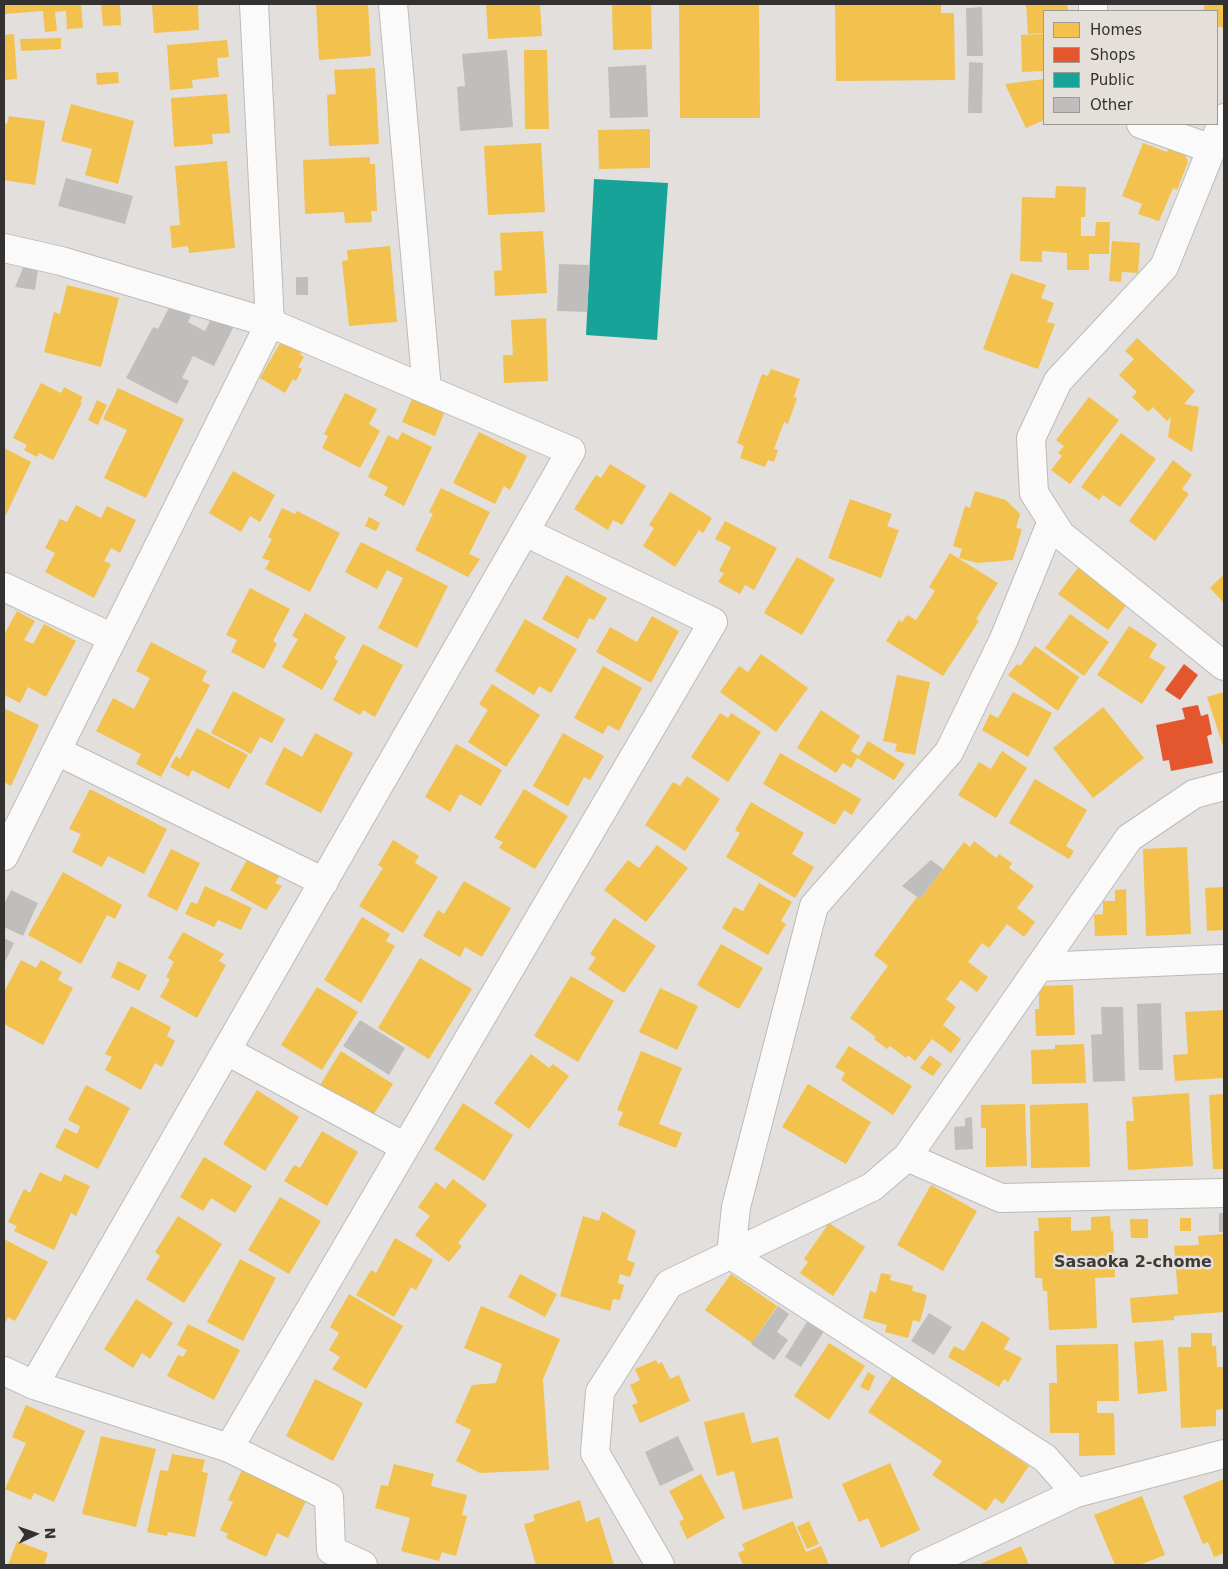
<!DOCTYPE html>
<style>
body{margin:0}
#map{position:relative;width:1228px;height:1569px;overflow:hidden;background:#e2dfdc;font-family:"DejaVu Sans",sans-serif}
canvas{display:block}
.frame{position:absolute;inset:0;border:5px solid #343230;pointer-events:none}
.legend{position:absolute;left:1043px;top:10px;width:175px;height:115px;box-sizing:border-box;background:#e5dfd9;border:1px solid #9e9a95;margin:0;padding:6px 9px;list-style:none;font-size:15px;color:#343230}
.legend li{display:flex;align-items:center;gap:10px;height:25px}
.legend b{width:25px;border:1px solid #9e9a95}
.north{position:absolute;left:10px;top:1509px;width:50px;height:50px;-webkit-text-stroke:4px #e5dfd9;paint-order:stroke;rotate:87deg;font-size:14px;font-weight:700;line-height:20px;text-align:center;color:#343230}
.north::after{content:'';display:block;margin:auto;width:18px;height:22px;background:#343230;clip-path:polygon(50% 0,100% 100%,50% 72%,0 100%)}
</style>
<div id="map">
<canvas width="1228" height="1569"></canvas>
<div class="frame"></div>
<ul class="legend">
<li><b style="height:14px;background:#f2c14e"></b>Homes</li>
<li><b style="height:14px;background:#e4572e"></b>Shops</li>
<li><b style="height:14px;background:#17a398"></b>Public</li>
<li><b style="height:14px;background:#c0bebc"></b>Other</li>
</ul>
<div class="north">N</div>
</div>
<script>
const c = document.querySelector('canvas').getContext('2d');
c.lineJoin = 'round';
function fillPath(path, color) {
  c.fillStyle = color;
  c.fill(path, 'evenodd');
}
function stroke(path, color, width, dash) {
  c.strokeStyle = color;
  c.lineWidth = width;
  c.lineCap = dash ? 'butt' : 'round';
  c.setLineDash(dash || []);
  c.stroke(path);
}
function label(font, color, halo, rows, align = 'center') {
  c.font = font + ' "DejaVu Sans",sans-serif';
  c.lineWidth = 5;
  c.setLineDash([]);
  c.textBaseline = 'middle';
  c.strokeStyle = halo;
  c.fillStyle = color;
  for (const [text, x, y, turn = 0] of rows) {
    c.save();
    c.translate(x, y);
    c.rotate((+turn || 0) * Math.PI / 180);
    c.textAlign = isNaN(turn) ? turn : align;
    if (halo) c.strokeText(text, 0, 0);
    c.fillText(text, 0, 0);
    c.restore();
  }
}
fillPath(new Path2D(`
 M4,4H81L83,28L67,29L66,11L55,12L57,31L45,32L43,11L4,14Z
 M101,4H120L121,25L103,26Z
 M152,4H198L199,30L154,33Z
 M316,4H368L371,56L319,60Z
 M486,4H540L542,36L488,39Z
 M612,4H651L652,49L613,50Z
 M679,4H759L760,118H680Z
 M835,4H941V13H954L955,80L836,81Z
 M1026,4H1067L1068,11H1044V33L1028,34Z
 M1205,4H1224V28L1217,26V11H1203Z
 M14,34L17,79L4,80V35Z
 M1044,34V71L1022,72L1021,35Z
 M61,38V49L21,51L20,39Z
 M227,40L229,57L217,58L219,77L192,80L193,88L170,90L167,45Z
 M524,50H547L549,129H525Z
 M375,68L379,144L329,146L327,95L336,94L334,70Z
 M118,72L119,83L97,85L96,73Z
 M1044,79V120L1026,128L1005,84Z
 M227,94L230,133L212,134L213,144L174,147L171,98Z
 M71,104L134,121L118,184L85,175L92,149L61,141Z
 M9,116L45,121L35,185L4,180V123L7,124Z
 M650,129V168L599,169L598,130Z
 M541,143L545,212L488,215L484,146Z
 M1143,143L1167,152L1170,144L1182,148L1188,162L1177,190L1173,188L1159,221L1138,214L1142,204L1122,196Z
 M370,157V164H375L377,211H371L372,222L345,223L344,212L305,214L303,160Z
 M227,161L235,248L189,253L188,246L172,248L170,226L180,225L175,166Z
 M1056,186L1086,187L1085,217H1081V236H1095L1096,222H1110L1109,254H1089V270H1067V253L1042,251V262L1020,261L1022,197L1055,198Z
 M543,231L547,293L495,296L494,271L502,270L500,233Z
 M1112,241L1140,243L1138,273L1122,272L1121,282L1109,281Z
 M390,246L397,322L349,326L342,261L348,260L347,250Z
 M1011,273L1046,285L1041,298L1054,303L1047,322L1055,324L1038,369L983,349Z
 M67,285L119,298L101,367L44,352L54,312L60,314Z
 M546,318L548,381L504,383L503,355H513L511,320Z
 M283,338L303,349L300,354L304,357L298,367L302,369L296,381L293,379L285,393L260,378Z
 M1137,338L1195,391L1184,404L1199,407L1192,452L1168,437L1171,417L1167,421L1153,407L1148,412L1132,397L1137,392L1119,375L1134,359L1125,351Z
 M771,369L800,379L794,397L797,398L788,424L784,422L774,449L778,450L774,462L768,460L765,467L740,458L744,446L737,443L762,374L768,376Z
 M41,383L61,393L64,387L83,397L80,402L82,403L53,460L39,453L37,457L24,450L27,445L13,438Z
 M118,388L184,419L146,498L104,478L127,430L103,419Z
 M345,393L377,409L369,424L380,431L360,468L322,448L328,436L324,434Z
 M414,395L446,408L435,436L402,422Z
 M1089,397L1119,420L1070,484L1051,470L1062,456L1058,453L1064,446L1056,440Z
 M97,400L107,405L98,425L88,420Z
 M402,432L432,447L404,506L384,495L388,487L368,477L388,435L398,440Z
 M479,432L527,456L510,490L504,486L495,504L453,483Z
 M1121,433L1156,459L1120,507L1103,495L1099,500L1081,487Z
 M4,448L31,462L4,519Z
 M1173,460L1192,475L1182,489L1189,494L1155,541L1129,521Z
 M610,464L646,486L622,525L613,520L608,530L574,509L596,475L601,478Z
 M233,471L275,495L260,522L250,516L241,532L209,513Z
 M441,488L490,512L469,554L480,559L468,577L415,550L433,514L429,512Z
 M975,491L1006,500L1020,514L1016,528L1022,529L1013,560L977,563L959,558L962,549L953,546L965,506L970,508Z
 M670,492L712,518L703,533L699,530L675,567L643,546L654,528L649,525Z
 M850,499L892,514L887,526L899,530L881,578L828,558Z
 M76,505L101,518L107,506L136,520L120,553L111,548L104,561L111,564L94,598L45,572L55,553L45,548L60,519L67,522Z
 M282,508L295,514L297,511L340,533L310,592L265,569L270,561L262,558L272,539L268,537Z
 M369,517L380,523L376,531L365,526Z
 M725,521L777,548L754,590L745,585L740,594L718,582L724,573L719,571L731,547L715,539Z
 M361,542L448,586L417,648L378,628L403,578L387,570L377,589L345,572Z
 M950,553L998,583L976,619L979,621L943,676L886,641L899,620L902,622L907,615L916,620L935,591L929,587Z
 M797,557L835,579L802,635L764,613Z
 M1078,568L1127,604L1108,630L1058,594Z
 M1224,574V603L1210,588Z
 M566,575L607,598L594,620L589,618L578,639L542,619Z
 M250,588L290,609L273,641L277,644L264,669L231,652L237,640L226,635Z
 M17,611L35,621L24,640L33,644L44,624L76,641L46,697L28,687L20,703L4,695V635Z
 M305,613L346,637L334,658L338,661L322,690L282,667L298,639L292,636Z
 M1070,614L1109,642L1084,676L1045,648Z
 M652,616L679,631L651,683L596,652L610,627L637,642Z
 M525,619L577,649L551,693L539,686L534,695L495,671Z
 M1129,626L1157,644L1149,657L1166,667L1142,704L1097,675Z
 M151,642L207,671L202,681L210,685L161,777L136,764L141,754L96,731L113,698L134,709L150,678L136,671Z
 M363,644L403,665L375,717L363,710L360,715L333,700Z
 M1035,646L1079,677L1058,711L1008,675L1017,664L1020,666Z
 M761,654L808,688L776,732L720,692L739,666L748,672Z
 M603,666L642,688L619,731L608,725L603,734L574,718Z
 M897,675L930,682L915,755L895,751L897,744L883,741Z
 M492,684L540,715L506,767L468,742L488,710L479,704Z
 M233,691L285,719L272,743L260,737L251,754L211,733Z
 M1013,692L1052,713L1028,757L982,730L990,714L998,718Z
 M1224,692V749L1207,697Z
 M1103,707L1144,758L1093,798L1053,748Z
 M4,708L39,725L11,786L4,782Z
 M821,710L860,736L851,751L859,756L868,741L905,764L894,780L857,758L851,768L843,763L836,773L797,748Z
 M720,713L728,718L731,713L761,732L728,782L691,757Z
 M197,728L248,755L229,789L192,770L189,777L170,767L176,756L180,759Z
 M315,733L353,753L321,813L265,784L284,747L302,757Z
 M563,733L604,756L590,780L584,777L568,806L533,786Z
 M456,744L502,770L481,806L460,794L450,812L425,797Z
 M1002,751L1027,768L996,818L958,795L979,762L991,769Z
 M780,753L861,799L852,815L844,810L835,825L763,784Z
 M687,776L720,799L685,851L645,825L673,782L680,786Z
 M1035,779L1087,810L1066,846L1074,851L1069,859L1009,823Z
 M90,789L167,829L144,874L108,856L102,867L72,852L81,834L69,829Z
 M524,789L568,816L535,869L499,848L503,842L494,838Z
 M751,802L804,833L792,854L814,867L795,898L726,857L740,833L735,830Z
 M393,840L419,856L415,863L438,877L403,933L359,906L383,868L378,865Z
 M974,841L996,858L999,854L1012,863L1009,868L1034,886L1017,908L1035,922L1024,937L1007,924L989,948L982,943L968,962L988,977L977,992L961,980L946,999L956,1007L943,1025L961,1039L951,1053L932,1039L915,1061L908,1055L906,1058L890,1046L887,1049L874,1039L876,1037L850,1018L888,966L874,955L917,897L920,899L964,842L970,847Z
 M657,845L688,868L646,922L604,890L628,860L639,868Z
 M1187,847L1191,934L1146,936L1143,849Z
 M171,849L200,863L177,911L147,896Z
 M249,856L281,873L275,883L282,886L266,910L230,890Z
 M63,872L122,905L115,919L107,915L81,964L28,935Z
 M464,881L511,908L482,957L465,947L460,957L423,936L438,910L444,914Z
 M759,883L792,902L781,921L786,924L768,955L722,928L734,907L743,911Z
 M205,886L252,908L241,930L218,920L214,927L185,914L191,902L197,904Z
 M1224,887V930L1207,931L1205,888Z
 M1126,889L1127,935L1095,936L1094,915L1103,914V901H1115V890Z
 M362,917L390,934L386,941L395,946L361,1003L324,980Z
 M614,918L656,946L624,993L588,969L596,958L590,954Z
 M183,932L224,954L219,961L226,965L197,1018L160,997L170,979L166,977L174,962L168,958Z
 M721,944L763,968L739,1009L697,985Z
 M420,958L472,989L429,1059L378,1028Z
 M21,960L36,968L41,960L62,972L58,980L73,988L43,1045L4,1024V992Z
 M118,961L147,975L139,991L111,977Z
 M571,976L614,1001L578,1062L534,1036Z
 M1073,985L1075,1035L1036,1036L1035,1009H1039V986Z
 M317,987L358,1012L322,1070L281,1045Z
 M660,988L698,1006L677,1050L639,1032Z
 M131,1006L171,1027L167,1036L175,1041L162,1067L155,1063L141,1090L105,1070L112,1057L105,1054Z
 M1224,1010V1078L1175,1081L1173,1055L1188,1054L1185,1012Z
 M1084,1044L1086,1083L1032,1084L1031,1050L1055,1049V1045Z
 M849,1046L912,1086L893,1115L841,1080L845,1073L835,1067Z
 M341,1051L393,1084L372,1117L320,1085Z
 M641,1051L682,1068L659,1124L682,1133L676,1148L618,1125L623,1112L617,1110Z
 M531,1054L549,1068L553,1064L569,1076L529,1129L494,1103Z
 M930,1055L942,1064L933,1076L920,1068Z
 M808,1084L871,1122L846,1164L782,1127Z
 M86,1085L130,1108L98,1169L55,1147L65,1128L77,1134L80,1126L68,1120Z
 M257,1090L299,1117L265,1171L223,1144Z
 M1189,1093L1193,1166L1128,1170L1126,1121H1134L1132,1097Z
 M1224,1094V1169H1213L1209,1095Z
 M463,1103L513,1135L484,1181L434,1149Z
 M1088,1103L1090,1167L1031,1168L1030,1105Z
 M1025,1104L1027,1166L986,1167V1128H981V1105Z
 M322,1131L358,1152L327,1206L284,1181L294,1165L300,1168Z
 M204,1157L252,1186L235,1213L211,1198L203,1211L180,1197Z
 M40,1172L61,1182L64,1174L90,1186L76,1216L71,1213L54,1250L14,1231L17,1226L8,1222L24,1189L30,1193Z
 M453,1179L487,1205L458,1243L462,1246L449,1262L415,1235L430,1216L418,1207L436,1182L445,1189Z
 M931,1185L977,1211L943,1271L897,1245Z
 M280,1197L321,1221L289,1274L248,1250Z
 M602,1211L636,1231L627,1260L635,1263L630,1277L620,1274L618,1283L624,1285L620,1300L613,1299L610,1311L560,1296L583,1216L599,1221Z
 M178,1216L222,1244L184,1303L146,1279L160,1256L155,1252Z
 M1110,1216L1111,1231H1113L1115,1277L1095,1278L1097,1328L1049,1330L1047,1291H1043L1042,1278H1035L1034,1231H1039L1038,1218L1071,1217V1231L1091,1230V1217Z
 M1180,1218H1191V1231H1180Z
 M1130,1219H1148V1238H1131Z
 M829,1223L865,1247L833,1296L800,1273L808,1262L804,1259Z
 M1224,1234V1312L1174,1316V1320L1132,1323L1130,1298L1178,1294L1174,1246L1199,1245L1198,1236Z
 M395,1238L433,1260L416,1290L411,1287L394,1317L356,1295L371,1270L376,1273Z
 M4,1239L48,1262L15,1321L8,1317L4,1325Z
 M240,1259L276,1278L243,1341L207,1322Z
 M881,1273L891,1275L890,1280L913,1286L912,1291L927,1295L920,1322L913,1320L908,1338L885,1332L887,1325L863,1318L870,1291L876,1293Z
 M520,1274L557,1294L545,1317L508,1297Z
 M731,1274L777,1306L752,1343L705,1310Z
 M349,1294L403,1326L366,1389L332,1369L340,1357L329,1350L339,1333L330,1327Z
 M136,1299L173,1323L150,1359L142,1353L133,1368L104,1349Z
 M481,1306L560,1339L543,1379L549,1470L480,1473L456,1461L471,1430L455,1422L472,1385L496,1383L502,1364L464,1348Z
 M982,1321L1010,1338L1004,1349L1022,1358L1008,1382L1004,1379L999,1387L948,1357L954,1346L964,1351Z
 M188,1324L240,1350L214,1400L167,1376L178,1355L183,1357L187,1350L177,1345Z
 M1191,1333H1212V1346H1216L1217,1367H1223L1224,1409L1216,1410V1426L1181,1428L1178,1347H1191Z
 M1163,1340L1167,1391L1138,1394L1134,1342Z
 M829,1343L865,1366L829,1420L794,1396Z
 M1118,1344L1119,1401H1097V1413H1114L1115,1455L1079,1456V1433H1050L1049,1383H1057L1056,1345Z
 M656,1360L658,1364L662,1362L670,1379L679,1375L690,1401L640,1423L632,1405L638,1403L630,1385L640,1380L635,1369Z
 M868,1372L875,1376L869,1391L860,1387Z
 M893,1375L1029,1466L1003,1504L995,1498L986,1511L932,1475L942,1461L868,1412Z
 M315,1379L363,1403L333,1461L286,1436Z
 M26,1405L85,1431L54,1502L34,1493L31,1500L5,1489L26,1443L12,1437Z
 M744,1412L752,1443L778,1437L793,1498L743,1510L734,1471L717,1476L704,1422Z
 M101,1436L156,1449L136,1527L82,1514Z
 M172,1454L205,1460L202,1472L208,1473L195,1537L168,1532L167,1536L147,1532L160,1470L168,1471Z
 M890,1463L920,1530L881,1548L868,1518L859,1522L842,1484Z
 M394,1464L434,1474L431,1486L467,1495L462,1515L467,1516L456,1556L442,1552L439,1561L401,1551L410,1518L375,1508L381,1485L388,1486Z
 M242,1470L306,1501L288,1538L277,1533L266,1557L226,1538L228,1534L220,1530L233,1502L228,1500Z
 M701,1474L725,1518L687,1539L679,1522L684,1519L669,1491Z
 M1224,1479V1553L1214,1557L1208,1542L1203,1544L1183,1496Z
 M1142,1496L1165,1555L1139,1565H1115L1094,1515Z
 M580,1500L586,1522L599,1517L614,1565H536L524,1524L535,1521L533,1515Z
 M793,1521L806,1552L821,1546L829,1565H743L738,1553L745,1550L742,1544Z
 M809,1521L819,1544L807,1549L797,1527Z
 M17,1541L48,1553L44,1565H8Z
 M1021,1546L1029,1565H978Z`), '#f2c14e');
fillPath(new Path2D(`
 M1184,664L1198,675L1180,700L1165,690Z
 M1198,705L1201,716L1208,714L1212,734L1207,736L1213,763L1171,771L1169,760L1163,761L1156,725L1185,719L1182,708Z`), '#e4572e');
fillPath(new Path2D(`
 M594,179L668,183L657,340L586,335Z`), '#17a398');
fillPath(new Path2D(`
 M982,7L983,56H967L966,8Z
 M507,50L513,127L460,131L457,87L465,86L462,54Z
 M969,62L983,63L982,113H968Z
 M646,65L648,117L610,118L608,67Z
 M66,178L133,196L125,224L58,206Z
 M26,261L39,263L35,290L15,287Z
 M559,264L590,265L587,312L557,311Z
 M296,277H308V295H296Z
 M174,298L194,309L188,322L205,331L212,317L233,328L214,366L193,356L182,378L189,381L177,404L126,378L153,327L158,329Z
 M931,860L943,869L920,899L902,886Z
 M11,890L38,903L23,936L4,927V904Z
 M4,938L14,943L4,964Z
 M1161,1003L1163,1070H1139L1137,1004Z
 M1101,1007H1123L1125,1081L1093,1082L1091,1035L1102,1034Z
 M360,1020L405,1048L389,1075L343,1046Z
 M972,1117L973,1149L955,1150L954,1127L965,1126V1118Z
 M1219,1213H1224V1232H1219Z
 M778,1306L789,1314L777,1332L788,1340L774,1360L751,1344Z
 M929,1313L952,1327L934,1355L911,1341Z
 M810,1317L826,1328L801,1367L785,1357Z
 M678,1436L694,1470L660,1486L645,1452Z`), '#c0bebc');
const minor = new Path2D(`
 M393,4L427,390
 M1093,4V11
 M1224,118L1164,267L1058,381L1031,438L1034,493L1061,535L1224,666
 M1141,124L1212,149
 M4,248L61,261L270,323L571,451L34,1385
 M1052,521L1004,639L949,752L814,906L736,1207L731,1255L1045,1458L1076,1493
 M4,587L113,638
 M57,751L324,882
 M4,856L270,323L254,4
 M1039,967L1224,959
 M227,1051L405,1147
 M907,1157L1001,1198L1224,1193
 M4,1371L34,1385L229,1448L329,1497L331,1550L363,1565
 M229,1448L713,622L525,532
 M660,1565L595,1453L600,1392L669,1284L872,1187L907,1157L1129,838L1194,794L1224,786
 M923,1565L1076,1493L1224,1454`);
stroke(minor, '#bdbbb9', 30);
stroke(minor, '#fbfafa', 28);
label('bold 16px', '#3f3b36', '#e5dfd9', [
 ["Sasaoka 2-chome",1133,1263]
]);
</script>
